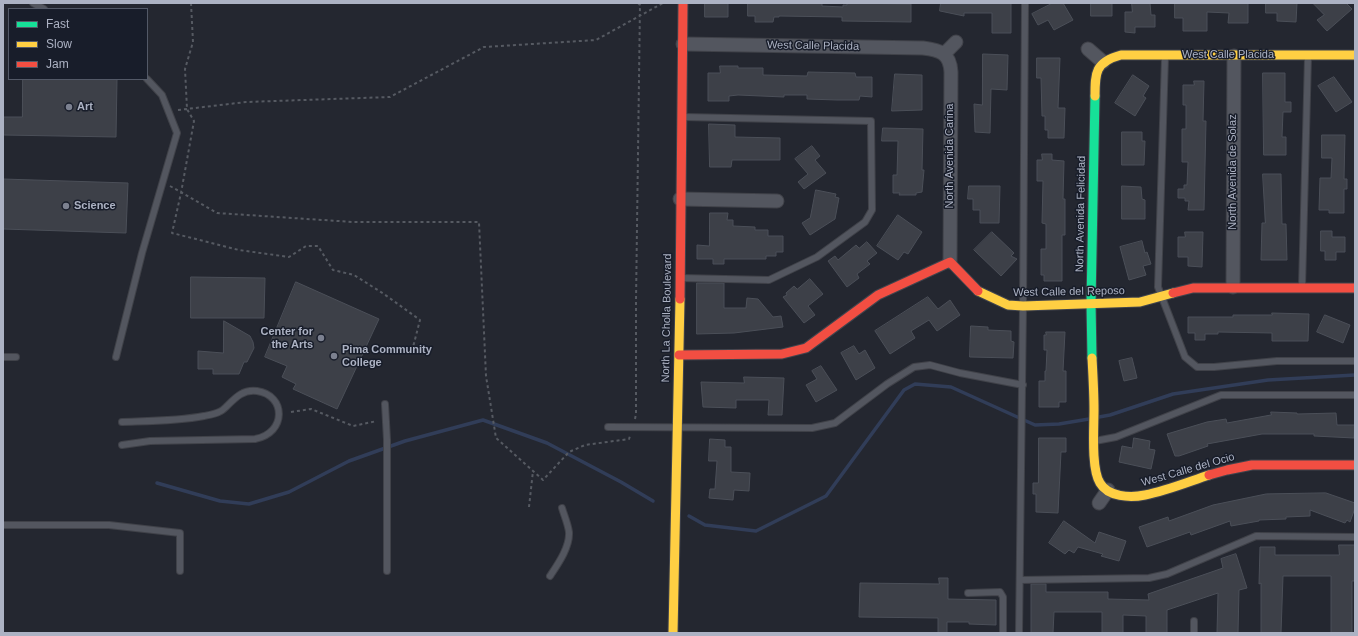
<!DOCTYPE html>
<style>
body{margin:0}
#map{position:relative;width:1358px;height:636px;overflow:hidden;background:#242730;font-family:Helvetica,sans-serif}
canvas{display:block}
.frame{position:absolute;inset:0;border:4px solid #acb2c3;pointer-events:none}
.legend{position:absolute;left:8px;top:8px;width:140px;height:72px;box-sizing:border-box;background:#181d2a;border:1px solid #535967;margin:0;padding:5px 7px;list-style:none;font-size:12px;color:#acb2c3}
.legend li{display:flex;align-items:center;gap:8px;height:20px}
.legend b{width:20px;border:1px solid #535967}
</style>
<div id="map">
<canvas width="1358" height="636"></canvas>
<div class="frame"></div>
<ul class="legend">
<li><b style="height:5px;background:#16e098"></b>Fast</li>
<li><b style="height:5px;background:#ffcf43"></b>Slow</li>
<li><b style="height:5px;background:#f24e42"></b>Jam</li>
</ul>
</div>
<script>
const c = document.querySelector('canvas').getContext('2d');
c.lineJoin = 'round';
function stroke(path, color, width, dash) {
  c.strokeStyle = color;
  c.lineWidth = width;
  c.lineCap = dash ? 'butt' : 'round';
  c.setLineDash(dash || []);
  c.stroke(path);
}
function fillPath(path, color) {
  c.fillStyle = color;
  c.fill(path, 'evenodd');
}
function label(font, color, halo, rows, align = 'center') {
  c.font = font + ' Helvetica,sans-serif';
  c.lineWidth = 3;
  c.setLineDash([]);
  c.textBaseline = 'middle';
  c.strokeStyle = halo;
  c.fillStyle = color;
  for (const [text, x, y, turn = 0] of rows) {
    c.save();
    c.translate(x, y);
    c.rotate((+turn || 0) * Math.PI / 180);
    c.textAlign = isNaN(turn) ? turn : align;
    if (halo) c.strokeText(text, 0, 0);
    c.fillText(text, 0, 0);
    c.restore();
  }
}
stroke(new Path2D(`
 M1099,417L1110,415L1173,394L1268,380L1355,375
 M157,483L220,501L249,504L289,492L349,461L405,441L483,420L547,443L621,482L653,501
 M689,516L705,525L756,531L826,496L904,390L915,384L951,387L1035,425L1059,424L1089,419`), '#313d58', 3.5);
const building = new Path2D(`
 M705,3H728V17H705Z
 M748,3H822V6L843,7V5H847V3L911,4V22L842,21V17L779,16V17H774L773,22H755V16H748Z
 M941,3H1011V33H992V13H964V16L940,11Z
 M1053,3H1063L1073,20L1054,30L1048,20L1038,25L1032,14Z
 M1091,3H1112V16H1091Z
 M1132,3H1150L1151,15H1155V27H1135V33L1125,32V12H1132Z
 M1175,3H1248V23H1228L1229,13L1207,12V31H1183V18H1175Z
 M1266,3H1297L1296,22L1277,21V13H1266Z
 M1313,3H1346L1352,9L1327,31L1317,20L1324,15Z
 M983,54L1008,55L1007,90L991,89L990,133L975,132L974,104L982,105Z
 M1037,58H1060L1058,108H1065L1064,138H1048V130H1045V116H1042L1041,78H1037Z
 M720,66H738V68H763V75L807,76L808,72L855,73L856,77H872V97L860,96L859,100H837L807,99V95H784V97L738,95L729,96V101H708V73H720Z
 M1263,73H1285V102H1291V112H1283L1282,137H1286V155H1264Z
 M895,74L922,75V110L892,111Z
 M1133,75L1149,86L1143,96L1146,98L1135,116L1115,103Z
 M1334,77L1352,102L1336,112L1318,86Z
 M23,79H117L116,137L3,135V117H22Z
 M1194,81H1204L1203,121H1206L1204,210H1188L1189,201H1185V198H1178V189H1184V185H1187L1188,162H1182V129H1186V105H1183V85H1194Z
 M709,124L735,125V137L780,138V160H732L731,167H710Z
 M883,128L923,129L922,170H924L922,192L916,193V195H899L900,193H893V175H897L898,141H882Z
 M1122,132H1142V141H1145L1144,165H1122Z
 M1322,135H1345L1344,179H1347V189H1344V213H1329V210H1319L1320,178H1331L1332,158H1322Z
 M812,146L820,156L815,160L826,173L804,189L798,182L808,174L795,159Z
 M1042,154H1052V160L1064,161L1063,199H1065V235H1062V281H1044V275H1041V249H1046V224L1042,223L1043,181H1037V160H1042Z
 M1263,174H1281L1282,224H1286L1287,260H1261L1262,223H1265Z
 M3,179L128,183L126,233L3,229Z
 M969,186H1000L999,223H980V210H973V199H968Z
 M1122,186L1141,187L1142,199L1145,200V219H1122Z
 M816,190L836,194L835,197L839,198L835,219L810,235L802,223L810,218Z
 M710,213H728L727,220H733V226L755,227V230H768V236H783V252H776V256H766V259H724V264H713V259H697V245L709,246Z
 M898,215L922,232L908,254L904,252L898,260L877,246Z
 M1321,231H1332V237H1345V252H1336V260H1325V251H1321Z
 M992,232L1014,253L1011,256L1017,259L1001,276L974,250Z
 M1185,232H1203L1202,267L1188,266V257H1178V237H1185Z
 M1142,241L1145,253L1147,252L1151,264L1143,266L1146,275L1129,280L1120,247Z
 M867,242L877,253L867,261L870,264L857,274L859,278L847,287L828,261L835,256L838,260L856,245L859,248Z
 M191,277L265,278L264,318H191Z
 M810,279L823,294L808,306L815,315L804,323L783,297L787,295L786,293L794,286L797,289Z
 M296,282L379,319L337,409L293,389L296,384L282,377L287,366L265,357Z
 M697,283H724V308H746L747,298L758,299L773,317L781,316L783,327L734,333L697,334Z
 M928,297L938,309L950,300L960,315L937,331L929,320L911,331L915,338L890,354L875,331Z
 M1272,313L1309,314L1308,341H1272V333L1218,332V334H1205V340H1195V333H1188V317H1233V315H1272Z
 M1325,315L1350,325L1343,343L1317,332Z
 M224,321L250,336L253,342L254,348L247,362H244L239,374H213V369H198V351L223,353Z
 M971,326L988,327V330L1011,331V341L1014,342L1013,358L970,357Z
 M1046,332H1065L1063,371H1066V402H1059V407H1039V381H1045V371H1046L1047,350H1044V335H1046Z
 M854,346L859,354L865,350L875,368L856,380L841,353Z
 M1132,358L1137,378L1124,381L1119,361Z
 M821,366L837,390L816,402L806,385L817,379L812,371Z
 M744,377L784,378L782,415H768L769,400H736V408L703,407L701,382L744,383Z
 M1271,412L1297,413V414L1336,413L1337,425H1355L1354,438L1314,436V434H1262L1207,444L1208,446L1179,456H1175L1167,434L1207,422L1226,419L1227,423L1271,415Z
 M1039,438H1066V452H1061L1058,513L1036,512V494H1033V483H1038Z
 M1134,438L1150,441L1149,449L1155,450L1151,469L1119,462L1122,446L1132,448Z
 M710,439L725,440V447H731V472L750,473L749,491L734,490L733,500L709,498L710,489H715L717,461H709Z
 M1326,493L1355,503V508L1350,522L1347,520L1345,523L1310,510V516L1286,517V519L1259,520V521L1231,526L1230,521L1191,535L1190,532L1147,547L1139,527L1168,517L1169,521L1213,505L1266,494Z
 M1064,521L1095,543L1099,532L1126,541L1119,561L1101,556L1103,554L1078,547L1074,553L1069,550L1065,554L1049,543Z
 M1339,545H1355V581H1352V633H1331V576H1283L1281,633H1261V583L1259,584L1260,547H1275V555H1339Z
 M1236,554L1247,588L1239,590L1238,633H1217L1218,593L1167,610V633H1146V616L1123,615V633H1102V612H1054L1053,633H1031V584H1046V592H1108V599L1149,600L1148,594L1223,568L1221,559Z
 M939,578H948V599L996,600V625L969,624V622H947V633H938V618L859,617L860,583L939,584Z`);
fillPath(building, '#3d4048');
stroke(building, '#4b4f58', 1);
const lane = new Path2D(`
 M33,3L44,9
 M1165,57L1158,287L1185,357L1197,367H1214L1277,361H1355
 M681,278L769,280L817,257L865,222L872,210L871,121L684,117
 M1302,287L1308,57
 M3,357H16
 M116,357L142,253L177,133L162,95L147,79
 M385,404L387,440V571
 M608,427L812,428L835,423L887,384L914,367L930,365L960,373L1023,385
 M1095,441L1116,437L1221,395H1355
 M122,445L150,441L255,439C287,433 286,395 257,391C243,389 235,398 226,407C224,409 222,411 219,412C215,414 209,415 204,416C178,421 149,421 122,422
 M3,525H109L180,533V571
 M550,576C558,564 570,547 569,532C568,524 564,515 562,508
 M1020,580L1149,578L1167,574L1256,536L1355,537
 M968,593L1000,592L1003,597V633
 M1194,621V633
 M1019,633L1023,306L1025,3`);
const street = new Path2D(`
 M683,44L923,48C940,50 950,53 951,72L950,262
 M1088,49L1103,62
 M944,54L956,42
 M680,199L777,201
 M1233,287L1234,56
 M1099,503L1108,490`);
const fast = new Path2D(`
 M1092,358L1091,303L1095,96`);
const slow = new Path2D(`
 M1095,96C1095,73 1095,62 1121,55H1355
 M978,291L1008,305L1023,306L1140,302L1173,293
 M1092,358C1093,376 1094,393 1094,410C1094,428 1091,469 1100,483C1108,497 1130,498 1145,495C1166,491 1188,482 1209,475
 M673,633L680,299`);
const jam = new Path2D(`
 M1173,293L1193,288H1355
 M680,299L683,3
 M679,355L782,354L806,348L878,295L950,262L978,291
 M1209,475L1227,470L1252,465H1355`);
stroke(lane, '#404249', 8);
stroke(street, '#404249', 15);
stroke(fast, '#41444d', 11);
stroke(slow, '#41444d', 11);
stroke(jam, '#41444d', 11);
stroke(new Path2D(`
 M191,3L193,42L185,69L187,109L194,121L181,193L172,233L239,250L289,257L306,246H318L333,270L354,275L384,294L420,320L412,351
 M178,110L246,102L390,97L484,47L596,40L663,3
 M170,186L217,213L353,222H479L486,376L496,438L543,480L569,452L585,445L629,439L630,436
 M291,412L311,409L353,426L377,421
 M635,419L636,414V301L640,5L638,3
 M529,507L533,471`), '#565a62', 2, [3, 3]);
stroke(lane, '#53565f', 6);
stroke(street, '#53565f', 13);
stroke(fast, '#16e098', 9);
stroke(slow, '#ffcf43', 9);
stroke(jam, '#f24e42', 9);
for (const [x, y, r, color] of [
 [69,107,4,"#7c8190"],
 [66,206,4,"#7c8190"],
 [321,338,4,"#7c8190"],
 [334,356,4,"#7c8190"]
]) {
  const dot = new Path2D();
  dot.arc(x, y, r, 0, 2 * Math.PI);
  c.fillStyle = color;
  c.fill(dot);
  stroke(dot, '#181d2a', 1.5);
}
label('11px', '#acb2c3', '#181d2a', [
 ["West Calle Placida",813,46,1],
 ["West Calle Placida",1228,55],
 ["North Avenida Carina",950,156,-90],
 ["North Avenida de Solaz",1233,172,-90],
 ["North Avenida Felicidad",1081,214,-89],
 ["West Calle del Reposo",1069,292,-1],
 ["North La Cholla Boulevard",667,318,-89],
 ["West Calle del Ocio",1188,470,-16]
]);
label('bold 11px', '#acb2c3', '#181d2a', [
 ["Art",77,107],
 ["Science",74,206],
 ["Center for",313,332,"right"],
 ["the Arts",313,345,"right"],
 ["Pima Community",342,350],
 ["College",342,363]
], 'left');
</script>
